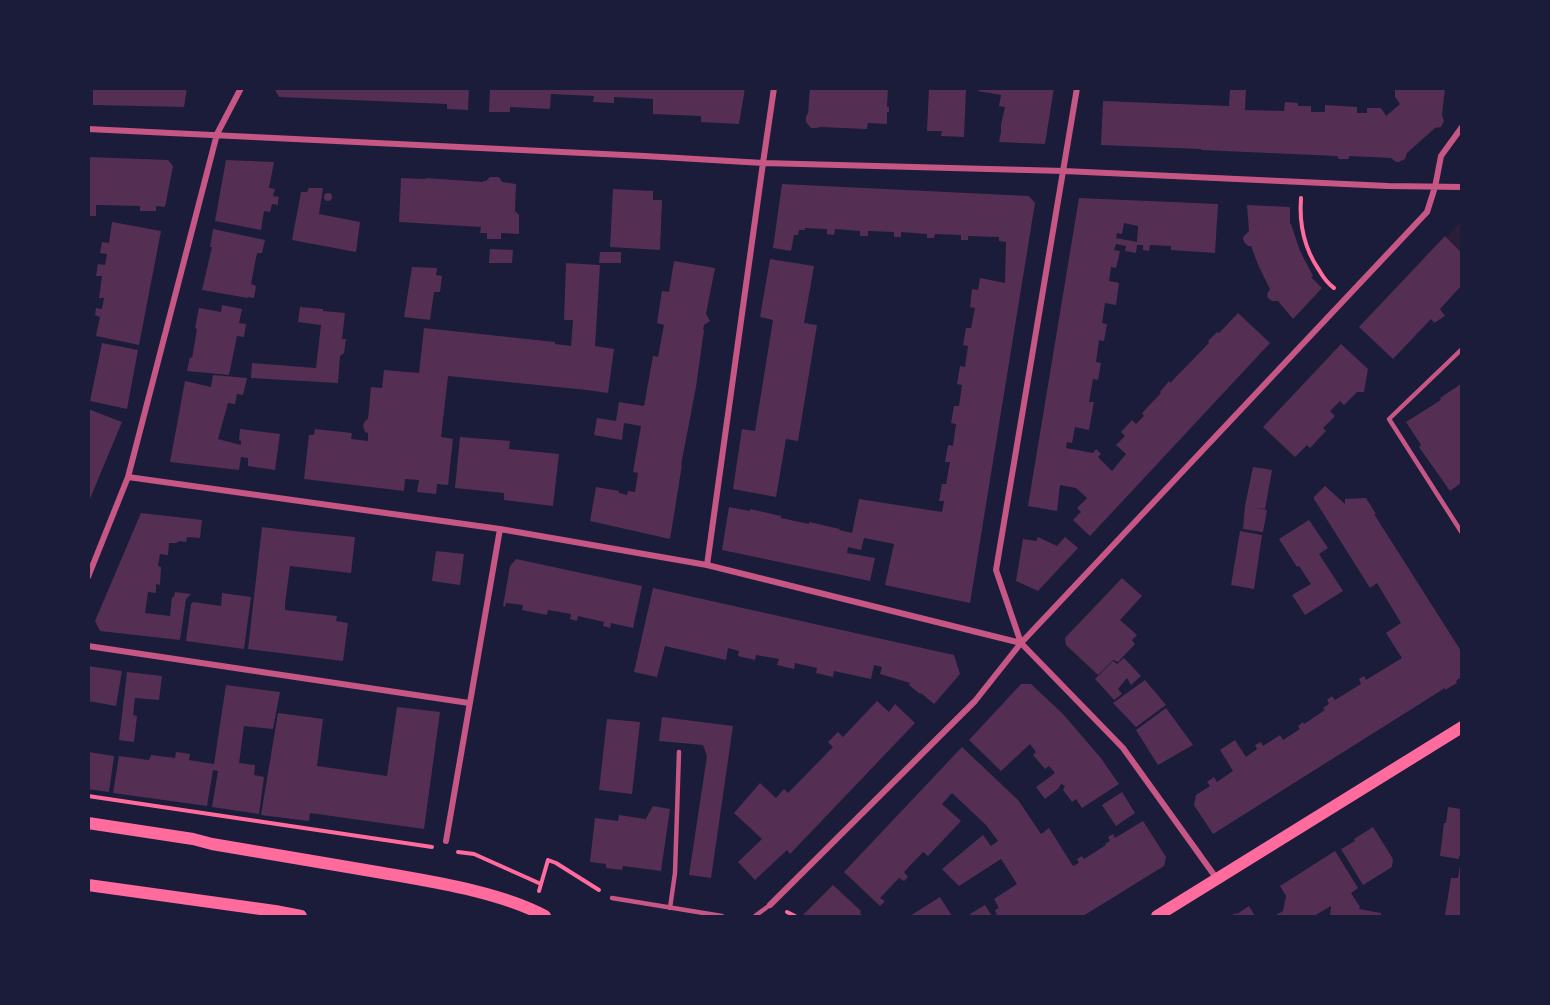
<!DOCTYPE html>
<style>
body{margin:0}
#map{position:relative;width:1550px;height:1005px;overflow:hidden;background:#1b1b3a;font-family:"Varela Round",sans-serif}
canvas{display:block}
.frame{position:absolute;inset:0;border:90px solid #1b1b3a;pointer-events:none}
</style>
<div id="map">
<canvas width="1550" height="1005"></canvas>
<div class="frame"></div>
</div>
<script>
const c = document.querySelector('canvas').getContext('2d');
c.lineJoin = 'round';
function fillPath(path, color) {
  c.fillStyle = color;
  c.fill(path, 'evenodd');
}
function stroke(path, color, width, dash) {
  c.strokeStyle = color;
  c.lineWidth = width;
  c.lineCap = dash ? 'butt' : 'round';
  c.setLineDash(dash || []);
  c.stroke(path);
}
fillPath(new Path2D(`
 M1461,221V250L1447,237Z`), '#2a1e3b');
fillPath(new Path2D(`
 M93,88H187L184,107L93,105Z
 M274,88H469L468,110L447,109V104L279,97Z
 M490,88H745L739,124L701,122V116L653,114V99L614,97V103L593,102L594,96L551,94L550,109L510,107V112H489Z
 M810,88H888L887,107H889V112H887V124L868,123L867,129L820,127L817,128H811L806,122V116L808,113Z
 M929,88H966L964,137L941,136L942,131H927Z
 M978,88H1054L1045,144L999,142L1001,132V125L1005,107L999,106L1001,95L978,91Z
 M1230,88H1246L1245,110L1284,111L1285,102L1298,103V106H1311V112H1325V105L1357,107V113H1367V108H1381L1386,116L1400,104L1395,97V88H1445L1442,115L1444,121L1441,127L1435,128L1407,153L1405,159L1399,162H1396L1391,158L1350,156L1348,159H1339L1337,156L1201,150V149L1101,145L1103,101L1229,106Z
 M88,157L168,160L173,166L165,207L156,206V211H140V206L96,205V216H88Z
 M226,160L274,162L269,188L275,189L273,196L279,197L278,201V205L272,204L270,212L264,211L261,230L215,221Z
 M490,177H499L502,182L516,184L515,211L519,215V234L501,233V239H487V233H480L481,227L399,222L401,178L426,179V178L483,182V181H486Z
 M782,184L1029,196L1035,203L970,603L885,585L894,544L864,538L861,550L848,547L847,553L875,558L870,581L722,550L729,507L750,511V509L781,516V518L809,524V522L840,529L839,530L852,533L859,499L942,512L944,501H939L942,484H946L950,462H945L948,445L953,446L956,424L951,423L954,406H959L962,385L957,384L960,366L965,367L968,346L963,345L966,328H971L975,308L970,307L972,289L978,290L980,278L1005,283L1006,242L999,241V237L968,236V240H961V235L935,234L934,238H927V234L901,232V237H894V232L868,231V236H860V231L835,229L834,235L827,234V229L805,228V230H799L798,235H794L791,251L773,248Z
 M309,188H323L319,214L360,222L356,252L292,240L301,192H307Z
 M613,189L653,191V200H662L660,250L610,247Z
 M324 197a4 4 0 1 1 8 0a4 4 0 1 1-8 0Z
 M1079,198L1218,204L1215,253L1171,250V246L1150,245L1149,251L1143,250V245H1137L1136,253L1125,251L1126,246L1116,244L1114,250L1120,251L1116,268L1111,267L1109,281L1119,283L1116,305L1105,303L1102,323L1107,324L1104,341L1099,340L1096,362L1101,363L1098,380L1093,379L1089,402H1094L1089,430L1075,427L1072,443L1067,442L1066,448L1093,453L1096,449L1101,454L1098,457L1112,471L1126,454L1116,445L1125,436L1121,432L1132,420L1136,424L1144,416L1142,413L1161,393L1160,392L1169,381L1170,383L1209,343L1208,341L1217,332L1219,333L1238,313L1270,343L1090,536L1073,520L1081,512L1077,508L1087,498L1076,488L1060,485L1057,511L1028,506ZM1124,223L1138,226L1137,242L1116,238L1117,233L1122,234Z
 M1247,205L1290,207V224H1291L1300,251L1313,276L1311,277L1322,288L1293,319L1278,301H1272L1268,298L1267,294L1270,289L1259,267L1251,246H1248L1244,242L1243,238L1244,236L1249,231Z
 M112,222L161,231L139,345L96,336L100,317L95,315L96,308L102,309L104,298H99L102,276H96L98,264L105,265L107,254L100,253L102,242L109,243Z
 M213,229L265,240L262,253H257L254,268L251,284L256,286L254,298L248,297V298L202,290L212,247H210Z
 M1445,236L1461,252V286L1440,309L1445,316L1434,323L1431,319L1393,359L1359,327Z
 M490,249L513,250L512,263H489Z
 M600,252H621V263H599Z
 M770,259L814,266L804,323L817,325L798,441L786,439L776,497L733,489L742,429L755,431L773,320L760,317Z
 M674,261L715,268L706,314L710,321L704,325L703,329L704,330L696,387L681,465H682L670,539L590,521L596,487L619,491V493L627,495L628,491L635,492L638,473L633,472L641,426L624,423L622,440L594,435L597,418L616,421L619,402L644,406L653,356L658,357L664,325L657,323L662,291L669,292Z
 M566,263L600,265L595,346L614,349L608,393L587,390L448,376L441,437L453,439L448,485L437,484L436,494L417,492L419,480L405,479L404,491L304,479L309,435H314L315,429L352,433L351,439L368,441V433L365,432L363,426L365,421L368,419L371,387L382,388L384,370L419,373L424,328L555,342V344L571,346L573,320H564Z
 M412,267L437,268L436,275L442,276L440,292H434L430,320L404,317Z
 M222,305L242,309L239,323L246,324L244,337L237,336L229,375L187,371L190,357L192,358L197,329L195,328L199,308L221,312Z
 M300,307L323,309V311L345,313L342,339H346L344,353L340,356L338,383L251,378L252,363L316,368L321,325L298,322Z
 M102,343L138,350L127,409L90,401Z
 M1341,344L1368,369L1364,392H1357L1344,405L1340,401L1330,411L1335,416L1323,428L1326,431L1310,448L1307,445L1295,457L1263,427Z
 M213,375L247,378L243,395L237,394L235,404L228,403L218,439L241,445V441L239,440L240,429L280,434L275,470L248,466V458L241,457L239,470L170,462L185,381L211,387Z
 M1461,384V483L1450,491L1419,447L1421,445L1406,422L1441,400L1440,398Z
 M88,409L122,422L89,501H88Z
 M460,437L510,441L509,449L559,454L553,506L504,500V493L455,488Z
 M1253,467L1272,470L1265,509L1255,508L1267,510L1263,532L1243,529L1245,506Z
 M1325,486L1345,504V499L1366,498L1376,514H1374L1461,651V677L1456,681L1457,683L1445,690V688L1213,834L1194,805L1196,795L1210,786L1207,782L1214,777L1217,782L1233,771L1220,750L1235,740L1246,757L1257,749L1255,745L1261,742L1263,746L1280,735L1283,740L1300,729L1298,726L1303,722L1304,724L1325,710L1323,708L1329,704L1327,700L1332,696L1335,700L1361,684L1359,679L1364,676L1366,680L1402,658L1386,633L1401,623L1377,583L1370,588L1314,499V497Z
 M141,513L202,520L200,538L187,537L186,542L180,541L176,543H169L168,555L160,554L158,566L161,567L160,585L156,584V593L148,592L145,613L170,616L172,597H174L175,592L191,594L186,599L180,640L100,631L95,621Z
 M1309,520L1328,548L1319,554L1343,591L1305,615L1292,595L1311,584L1299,566L1297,567L1279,539Z
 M262,527L294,531L355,537L351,573L290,566L285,604V610L337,616L336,621L348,623L343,661L248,649Z
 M1240,531L1262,535L1254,589L1231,585Z
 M1038,537L1057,546L1065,537L1078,548L1038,591L1016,581L1023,539L1036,541Z
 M436,551L464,554L460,585L432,581Z
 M516,559L642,586L633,628L611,623L610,628L603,626L604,622L578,616L577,621L570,619L571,614L548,610L547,615L522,610L523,605L506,603L505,607L503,606L510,566Z
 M1122,578L1142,596L1120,620L1137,635L1132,640L1135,644L1118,662L1111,659L1113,660L1098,675L1066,645L1065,638Z
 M653,588L954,655L960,674L934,704L921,693L920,694L909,685L910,683L880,674L882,667L874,665L871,679L834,671L833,677L816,673L817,668L795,663L794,669L777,665L779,659L756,655L755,660L738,656L739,651L728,648L726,660L665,646L657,677L634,672Z
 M222,593L251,597L244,649L186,641L191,604L193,602L221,606Z
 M1124,658L1141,676L1131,685L1127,678L1118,689L1122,694L1114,700L1095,679L1113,661L1117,664Z
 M88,666L122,671L116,706L88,701Z
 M127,672L162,676L159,700L135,698L133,715L137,716L134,742L119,740Z
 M1145,680L1166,705L1136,727L1113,703Z
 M1021,684H1031L1063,714L1100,757L1119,784L1082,808L1076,799L1072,802L1063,790L1065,786L1061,784L1058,789L1045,799L1036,787L1055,773L1049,766L1045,769L1033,755L1036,752L1030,744L1001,771L969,740Z
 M226,685L280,692L273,729L244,726L239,763L255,765L254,775L264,777L259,814L212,807L218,771L213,770L207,806L113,793L119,756L149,760L151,755L175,758L176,752L190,754L189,760L214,764Z
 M877,701L889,712L895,704L915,723L790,854L787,850L755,880L738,862L762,839L734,813L760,783L776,798L784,789L788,793L833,747L828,742L838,732L843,737Z
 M397,707L440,712L424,829L310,813L309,821L261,815L278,713L323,719L317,766L387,776Z
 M1166,708L1193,745L1158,765L1136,730Z
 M662,717L733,726L711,878L689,875L707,756L703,745L659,741Z
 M607,719L640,722L632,794L599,790Z
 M962,747L1018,800L1041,834L1049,828L1073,866L1079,863L1077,859L1082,856L1084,859L1106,845L1105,844L1110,841L1108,837L1113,834L1115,838L1143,821L1166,857L1164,866L1083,916H993L997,914L995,910L999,908L994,899L1017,884L1001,859L959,886L942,869L983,835L991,846L998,841L986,825L952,793L942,804L961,821L928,856L923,852L904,872L908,877L904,881L899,878L880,898L885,901L880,906L844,872Z
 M88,752L114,756L109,792L88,789Z
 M1122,792L1135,813L1116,826L1102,805Z
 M653,806L670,809L661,871L623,866L622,870L606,868V864L590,862L595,818L618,821L619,815L645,819V820Z
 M1448,807L1461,809V856H1459V859L1440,856L1444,823H1446Z
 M1373,827L1393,859L1392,867L1363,885L1341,849L1355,841L1354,839Z
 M1335,851L1358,888L1351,893L1360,907L1359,909L1381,913V916H1330L1331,906L1314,916H1277L1276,915L1283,911L1286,896L1280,886Z
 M1460,865H1461V916H1449L1445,915L1451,878H1458Z
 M833,885L861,911L860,913L862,916H802Z
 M940,897L952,916H910L921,909Z
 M985,905L992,916H972L970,914Z
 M1249,906L1255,916H1230L1236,913L1237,914Z`), '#542f53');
stroke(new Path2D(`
 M1301,198C1299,224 1304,248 1319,270C1323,277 1327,283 1334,288
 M88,796L432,847
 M458,852L474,854L541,884
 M539,891L548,860L556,863L599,890
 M787,912L795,916`), '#ff6b9d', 4);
stroke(new Path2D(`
 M1462,349L1389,419L1462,533
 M612,898L722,916
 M670,908L675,873L679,752
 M755,916L770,905`), '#c65784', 4.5);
stroke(new Path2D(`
 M88,129L645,156L763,163L1064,171L1388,186L1462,187
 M128,477L500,529L707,565L1021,643L1123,748L1217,879
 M707,565L763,163L774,88
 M88,577L128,477L217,134L241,88
 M1021,643L996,570L1077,88
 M88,646L469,703
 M446,841L500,529
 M770,905L975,701L1021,643L1427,212L1435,187L1441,156L1462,127`), '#c65784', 6);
stroke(new Path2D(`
 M88,823L193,839L212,844C269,854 326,863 383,873C434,882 500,892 545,916
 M88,885L275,911L301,916
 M1157,916L1462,727`), '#ff6b9d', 12);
</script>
